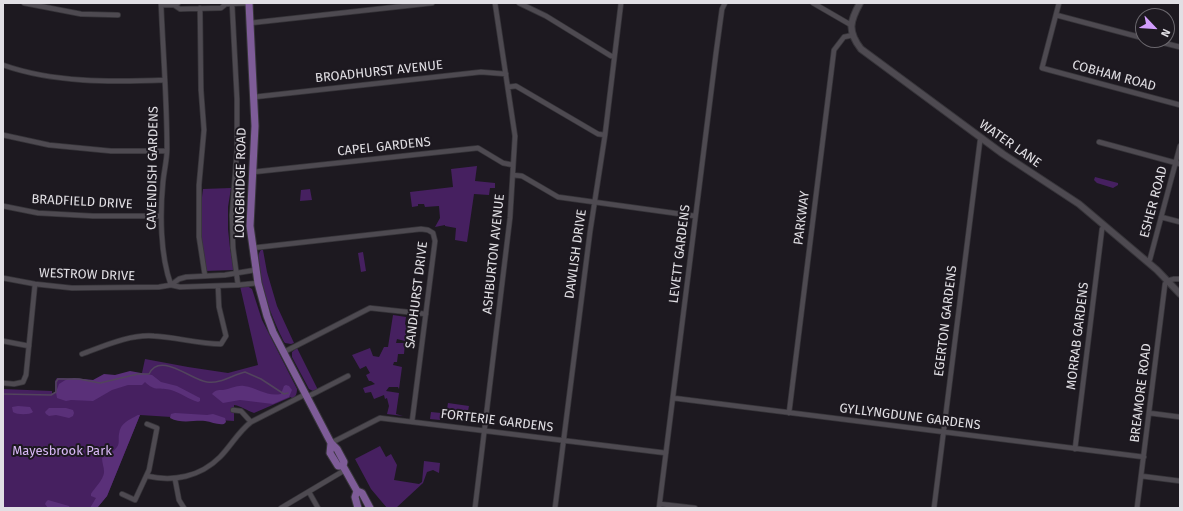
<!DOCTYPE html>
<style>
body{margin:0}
#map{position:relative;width:1183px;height:511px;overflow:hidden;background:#1d1920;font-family:"Fira Sans",sans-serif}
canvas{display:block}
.frame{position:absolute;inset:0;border:4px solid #e1dfe4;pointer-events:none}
.north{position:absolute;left:1135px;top:8px;width:40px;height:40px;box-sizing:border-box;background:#1d1920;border:1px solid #6b686e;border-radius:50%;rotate:115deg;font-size:11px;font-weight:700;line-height:16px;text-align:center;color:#e1dfe4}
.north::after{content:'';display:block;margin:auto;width:14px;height:18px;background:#d29dfd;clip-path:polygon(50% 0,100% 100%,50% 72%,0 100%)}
</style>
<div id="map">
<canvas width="1183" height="511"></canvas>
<div class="frame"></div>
<div class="north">N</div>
</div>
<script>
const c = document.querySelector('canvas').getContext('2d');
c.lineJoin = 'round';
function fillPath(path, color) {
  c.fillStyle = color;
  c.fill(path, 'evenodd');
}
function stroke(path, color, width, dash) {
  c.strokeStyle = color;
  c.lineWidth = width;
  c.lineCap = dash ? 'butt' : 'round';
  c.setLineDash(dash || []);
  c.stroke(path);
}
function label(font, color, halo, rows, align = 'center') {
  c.font = font + ' "Fira Sans",sans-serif';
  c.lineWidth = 4;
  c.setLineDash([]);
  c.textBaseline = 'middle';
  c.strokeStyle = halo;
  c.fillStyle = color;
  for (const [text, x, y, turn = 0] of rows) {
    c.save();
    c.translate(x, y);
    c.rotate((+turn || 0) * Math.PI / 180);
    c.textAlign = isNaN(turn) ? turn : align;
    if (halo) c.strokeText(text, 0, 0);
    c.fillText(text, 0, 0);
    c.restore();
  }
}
fillPath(new Path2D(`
 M477,166L475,181L495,183V188H490L489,195L474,194L467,242L455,240L456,228L445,226V225L435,227L440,218L439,206L425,207L424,204H418V206L412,207L410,192L453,187L451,169Z
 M1095,177L1118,183V185L1113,188L1097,183L1094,180Z
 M231,188L228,207V229L230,248L234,270L205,271L200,235V199L202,197L203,189Z
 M310,189L312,200L300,201L301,190Z
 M261,250H263L267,272L277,306L294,343L291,344L285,343C276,328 249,263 261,250Z
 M363,252L366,271L361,272L358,253Z
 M240,286H247L252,289L262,320L297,389C297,393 296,397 292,399L291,397L254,413C247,411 242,406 234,405V421L140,415L107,496L97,508H3V389L52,391V394L55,392V381L57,378H64L90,381L142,373L145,359L188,367L228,373L258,365Z
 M393,315L406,317L405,324L407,328L405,341L397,339L396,343H405L404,354H398L397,362H394L393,365L402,367L399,389L398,387H389L386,391L399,393L396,414L403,416L387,414L389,406L387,398L385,399L384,395L374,399L371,392L365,393L363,388L375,384L371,381H369L366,375L370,373L366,366L360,369L352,355L370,348L373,356L379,357L384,347H388Z
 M297,348L318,390L313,391L309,389L292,357V352Z
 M448,403L469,406L467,416L449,414L448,415H446Z
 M431,412L441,413L440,420L430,419Z
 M380,446L386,457L391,454L397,465L394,480L419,484L422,482L424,461L440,463L439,473L433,470L427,472L423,483L396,508H387L371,489L355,459Z`), '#462060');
fillPath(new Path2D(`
 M130,371L152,375L161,382L177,386L198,397L200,398V401L198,402C188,399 181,393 171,390C160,387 155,392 145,382L142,385H128L112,390L93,401L71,400L66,401L57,398L56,392L59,384L67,379L74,378L93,380L104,374L115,375Z
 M286,385L289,386L292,390L289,397L273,404L240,400L223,403L212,394C215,390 218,390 223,390C230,389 237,385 244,386C258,388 267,397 281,394L284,386Z
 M18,406L30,407L33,412C30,415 17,415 13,412L12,407Z
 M49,408H66L73,410L74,413L73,416L69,418L56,415L49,416L46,414L45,412Z
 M175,413L207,415L213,414L225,418L226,422L224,424C217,425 212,422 205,421C194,420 181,424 170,418L171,414Z
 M138,415H140L107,496L97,508H90L96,498L91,496V494C94,489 105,478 104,471C104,467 102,463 102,458C107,454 113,453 117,447C120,443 118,439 119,434C120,423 129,420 138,415Z
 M48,500L69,506L70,508H48L45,504L46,502Z`), '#5a3079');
stroke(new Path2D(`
 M3,394L51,395L56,392V382L58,379H79L100,383L138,374H149C160,351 191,380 207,382C221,384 232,375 245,372L261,379L284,394L288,393`), '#52445d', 1.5);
const street = new Path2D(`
 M24,3L81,14L118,15
 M161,3C163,52 167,100 167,149C167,160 164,171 163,182C160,213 160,255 171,285
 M232,3L237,99V150L232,215L233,248L238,285
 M519,3L546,16L611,56H614
 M813,3L851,25
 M1059,3L1042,68L1180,105
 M161,5H174L178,3
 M174,5L180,9L221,8L226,4L249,3
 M200,8L201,90L204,130L199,185V237L205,276
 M1056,15L1143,38
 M250,23L432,3
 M1152,40L1180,47
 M3,65C54,83 111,82 165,80
 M508,87L516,86L598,134L605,135
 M254,97L481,72L506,74
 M3,135L49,145L111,151H167
 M1099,142L1180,164
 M253,172L478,148L503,163L513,165
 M513,175L522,176L558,197L695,216
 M3,206L38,213L93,216H161
 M1161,217L1180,222
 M252,248L421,229L428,230L433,233L435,241L412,422
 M1148,262L1150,259L1180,146
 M3,278L35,284L72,288L159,287L171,285L179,279L186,277L225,275L255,270
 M171,285L180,287L238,285L258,283
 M3,341L29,346
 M284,352L370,308L426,314
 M82,354C104,346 130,334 154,336C176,337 198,344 221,344L226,336L219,307L218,286
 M3,383L14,384L23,382L26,375L35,284
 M307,397L348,376
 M673,398L1144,457
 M233,410L241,411L251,422
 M789,413L834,50L844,37L853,35
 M1149,413L1180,417
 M331,443L380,418L666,453
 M1075,449L1102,229L1105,226
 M147,476C173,482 200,477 220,457C231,446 238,432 251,422L306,394
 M1141,476L1180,481
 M175,479L179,500L184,508
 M309,492L318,508
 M122,494L135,500L149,470L157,428L147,424
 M660,504L695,508
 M281,508L345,470
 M475,508L510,218L515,136L495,3
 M555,508L590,232L605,135L621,3
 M659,508L716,53L722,9L725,3
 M934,508L980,141L982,138
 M1137,508L1165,284L1167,281L1174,279H1180`);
const secondary = new Path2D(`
 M860,3C850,21 847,31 861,49L1003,154L1079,204L1157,270L1180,294`);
const primary = new Path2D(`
 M249,3L255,126L250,226L258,283L267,316L273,332L331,443L337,449L344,462L343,466L357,491L362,493L370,508
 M331,443L330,453L338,466H343
 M357,491L355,497L358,508`);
stroke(street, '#37353a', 6);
stroke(secondary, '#37353a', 8);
stroke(primary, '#37353a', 9);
stroke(street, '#4e4a51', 4.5);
stroke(secondary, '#4e4a51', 6);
stroke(primary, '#7e5c98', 7);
label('13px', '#e1dfe4', '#1d1920', [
 ["BROADHURST AVENUE",379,72,-6],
 ["COBHAM ROAD",1114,76,15],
 ["WATER LANE",1010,144,35],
 ["CAPEL GARDENS",384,147,-6],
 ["CAVENDISH GARDENS",153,168,-89],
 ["LONGBRIDGE ROAD",241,183,-89],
 ["BRADFIELD DRIVE",82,202,3],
 ["ESHER ROAD",1154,202,-75],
 ["PARKWAY",802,218,-83],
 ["ASHBURTON AVENUE",494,254,-84],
 ["DAWLISH DRIVE",576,254,-82],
 ["LEVETT GARDENS",680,254,-83],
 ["WESTROW DRIVE",87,275,2],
 ["SANDHURST DRIVE",417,295,-83],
 ["EGERTON GARDENS",946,321,-83],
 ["MORRAB GARDENS",1078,336,-83],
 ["BREAMORE ROAD",1141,393,-83],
 ["GYLLYNGDUNE GARDENS",910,417,7],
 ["FORTERIE GARDENS",497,421,7]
]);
label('13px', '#d8b7f5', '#1d1920', [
 ["Mayesbrook Park",62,451]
]);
</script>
